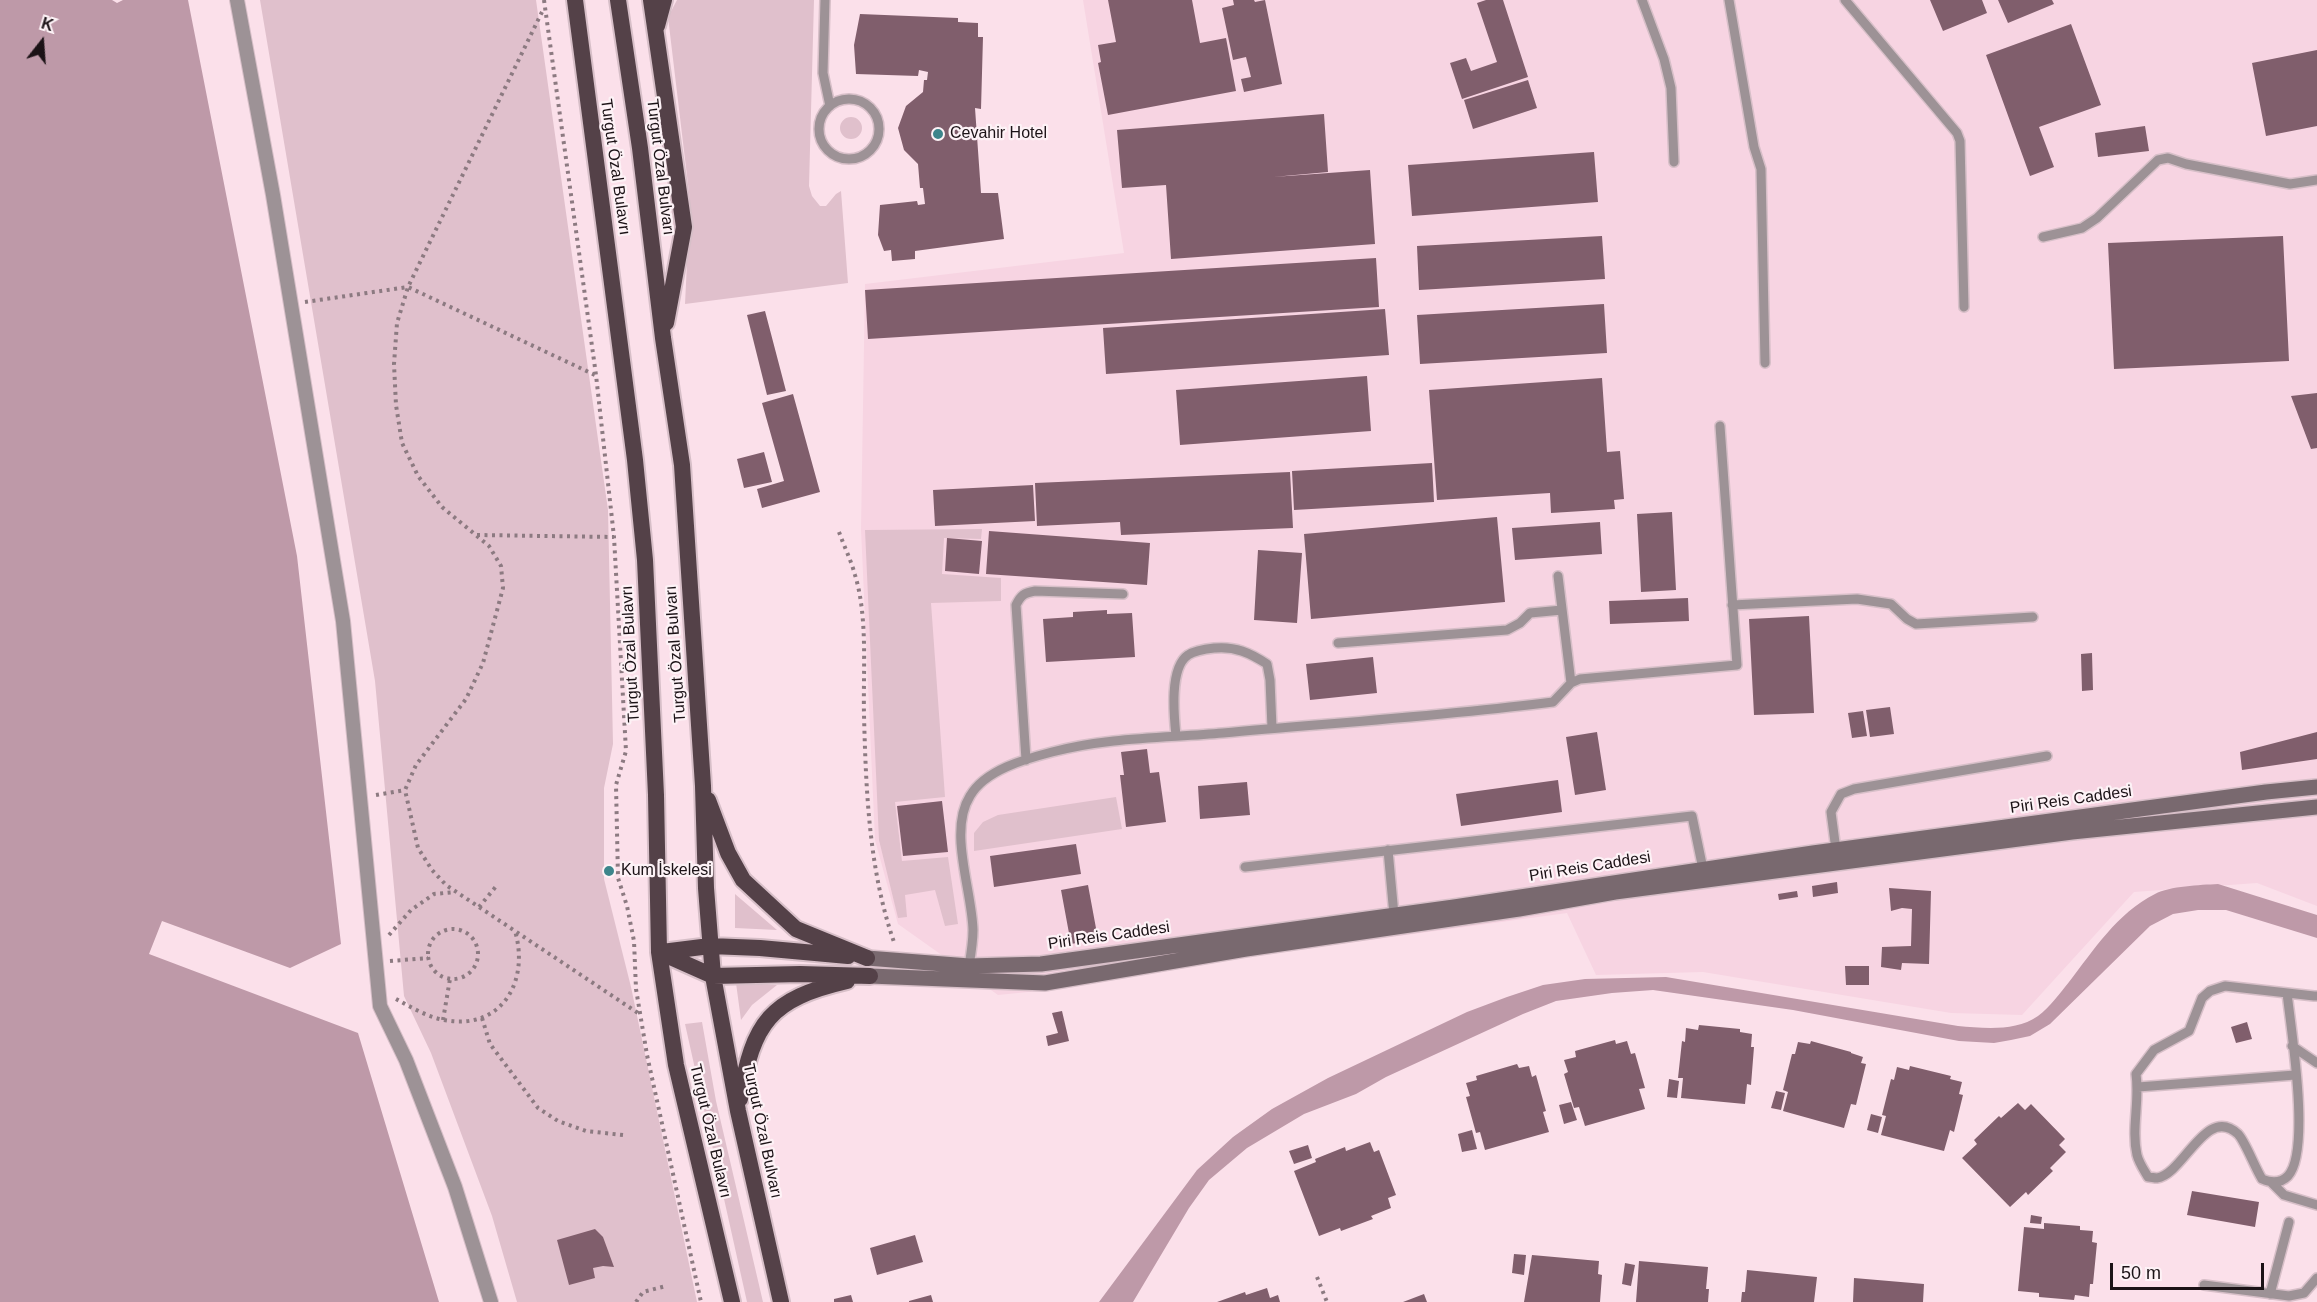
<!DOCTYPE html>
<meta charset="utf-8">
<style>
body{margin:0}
#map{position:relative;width:2317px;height:1302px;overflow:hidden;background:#fbe0ea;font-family:Helvetica,sans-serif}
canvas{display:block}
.north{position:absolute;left:12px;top:12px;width:60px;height:60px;-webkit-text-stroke:4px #fdf2f6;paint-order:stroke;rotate:17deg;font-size:16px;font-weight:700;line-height:24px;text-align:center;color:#1b1216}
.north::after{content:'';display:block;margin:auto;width:21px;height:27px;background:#1b1216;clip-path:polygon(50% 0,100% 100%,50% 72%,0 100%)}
.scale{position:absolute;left:2110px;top:1263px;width:154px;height:27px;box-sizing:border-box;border:3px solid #1b1216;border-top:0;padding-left:8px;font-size:18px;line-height:21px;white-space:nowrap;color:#1b1216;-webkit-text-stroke:4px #fdf2f6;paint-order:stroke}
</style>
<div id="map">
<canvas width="2317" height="1302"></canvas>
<div class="north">K</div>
<div class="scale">50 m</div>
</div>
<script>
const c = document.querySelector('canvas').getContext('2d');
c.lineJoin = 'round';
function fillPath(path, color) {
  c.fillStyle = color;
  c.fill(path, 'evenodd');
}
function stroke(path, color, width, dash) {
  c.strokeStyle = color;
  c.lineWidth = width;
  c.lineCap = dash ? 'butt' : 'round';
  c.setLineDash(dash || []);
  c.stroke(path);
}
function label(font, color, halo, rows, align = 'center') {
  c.font = font + ' Helvetica,sans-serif';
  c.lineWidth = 4.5;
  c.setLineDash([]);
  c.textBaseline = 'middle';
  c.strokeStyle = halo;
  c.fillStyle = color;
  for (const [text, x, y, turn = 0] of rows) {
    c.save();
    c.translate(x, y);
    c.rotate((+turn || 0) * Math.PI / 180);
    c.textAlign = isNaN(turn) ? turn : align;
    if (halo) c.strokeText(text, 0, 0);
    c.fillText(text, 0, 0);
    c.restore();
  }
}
fillPath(new Path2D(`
 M1083,0H2317V906L2257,883L2134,892L2022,1015L1951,1013L1703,972L1596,975L1567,913L1246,957L1058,989L998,995L898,924L875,840L861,529L865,284L1124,253Z`), '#f7d4e2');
fillPath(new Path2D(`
 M260,0H536L608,510L613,744L604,788V879L631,987L697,1302H517L492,1216L431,1053L404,996L375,681Z
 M677,0H814L809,186L812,196L820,206H826L836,194L841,191L848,283L685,304L690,201L668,17Z
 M840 128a11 11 0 1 1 22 0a11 11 0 1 1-22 0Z
 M982,529L981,539L944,538L942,574L1001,578V601L931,603L945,797L895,802L902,861L948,857L958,924L945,926L935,890L905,895L907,917L898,918L879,840L865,530Z
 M1116,797L1122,829L974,851V833L983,822L998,815Z
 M735,894L777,930L735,928Z
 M736,983L777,985L752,1005L741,1020Z
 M702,1022L716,1101L763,1302H747L685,1024Z`), '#e0c0cc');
fillPath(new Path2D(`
 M0,0H112L117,3L123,0H188L297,556L341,944L290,968L162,921L149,954L358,1033L439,1302H0Z
 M2218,884L2317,915V938L2226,910H2198L2173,914L2150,926L2050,1024L2030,1036L2011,1040L1994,1043L1959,1041L1793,1010L1653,990L1612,993L1556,1001L1523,1014L1386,1077L1356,1094L1304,1114L1247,1148L1209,1180L1189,1208L1133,1302H1099L1197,1170L1233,1137L1272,1109L1328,1078L1467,1012L1507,997L1543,985L1585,979L1666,977L1958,1026C1983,1028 2015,1032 2038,1016C2050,1007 2060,993 2069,982C2094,950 2117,913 2155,894C2170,886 2200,885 2218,884Z`), '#be99a8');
fillPath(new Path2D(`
 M1108,0H1192L1200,43L1226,38L1236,91L1108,115L1098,63L1101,62L1098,45L1116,42Z
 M1233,0H1254L1255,2L1265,0L1282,84L1244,92L1241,79L1251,77L1246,57L1233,60L1222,8L1234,5Z
 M1486,0H1503L1528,77L1462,99L1450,63L1466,58L1471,71L1497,62L1477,3Z
 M1930,0H1982L1987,13L1943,31Z
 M1998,0H2052L2054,4L2008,23Z
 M860,14L958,18V22L978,23V37H983L981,109L975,108L981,193H998L1004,239L915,251V259L892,261L891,250L884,251L878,235L880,205L917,201L918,205L925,204L923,188H920L918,164L904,150L898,128L906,106L923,92L924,80H927L928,72L919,70L918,76L856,74L854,45Z
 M2071,24L2101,105L2039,127L2054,167L2030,176L1986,55Z
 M2317,50V126L2266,136L2252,63Z
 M1528,80L1537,108L1473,129L1464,100Z
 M1324,114L1328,172L1273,177L1370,170L1375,244L1171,259L1166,185L1122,188L1117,130Z
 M2145,126L2149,151L2098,157L2095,133Z
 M1594,152L1598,202L1412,216L1408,165Z
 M1602,236L1605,279L1419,290L1417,246Z
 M2283,236L2289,361L2114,369L2108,243Z
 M1376,258L1379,307L868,339L865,290Z
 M1604,304L1607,353L1420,364L1417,315Z
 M1385,309L1389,355L1106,374L1103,328Z
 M765,311L786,391L767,395L747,315Z
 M1367,376L1371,431L1180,445L1176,390Z
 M1602,378L1607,452L1620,451L1624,499L1614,500L1615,509L1551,513L1550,493L1437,500L1429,390Z
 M2317,393V448L2311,449L2291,396Z
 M793,394L820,492L762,508L757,489L784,481L762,403Z
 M764,452L772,482L744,488L737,459Z
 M1432,463L1434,502L1294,510L1292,471Z
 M1290,472L1293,528L1121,535L1120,522L1037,526L1035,483Z
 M1033,485L1035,521L935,526L933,490Z
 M1672,512L1676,590L1641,592L1637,514Z
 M1497,517L1505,602L1311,619L1304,534Z
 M1600,522L1602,554L1515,560L1512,528Z
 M989,531L1150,543L1147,585L986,574Z
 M947,538L982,541L979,574L945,571Z
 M1258,550L1302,553L1297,623L1254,620Z
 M1688,598L1689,621L1610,624L1609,601Z
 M1107,610V614L1132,613L1135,657L1046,662L1043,619L1073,617V612Z
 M1809,616L1814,713L1754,715L1749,619Z
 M2092,653L2093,690L2082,691L2081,654Z
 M1373,657L1377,693L1310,700L1306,664Z
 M1890,707L1894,734L1870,737L1866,710Z
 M1863,711L1867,736L1852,738L1848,713Z
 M1597,732L1606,790L1575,795L1566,737Z
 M2317,732V759L2242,770L2240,752Z
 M1147,749L1150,773L1159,772L1166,822L1126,827L1120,775H1124L1121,752Z
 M1558,780L1562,812L1461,826L1456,794Z
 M1247,782L1250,815L1200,819L1198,786Z
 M942,801L948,852L903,856L897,806Z
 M1076,844L1081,874L994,887L990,856Z
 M1837,882L1838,893L1813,897L1812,886Z
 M1088,885L1098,939L1071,944L1061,890Z
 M1889,888L1931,891L1929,964L1902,963L1901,970L1881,967L1882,947L1911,946L1912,909L1902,908L1891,911Z
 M1797,891L1798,897L1779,900L1778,894Z
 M1845,966H1869V985H1846Z
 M1062,1011L1069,1041L1048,1046L1046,1036L1058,1033L1052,1013Z
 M2247,1022L2252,1039L2236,1043L2231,1027Z
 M1699,1025L1740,1029V1032L1752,1034L1751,1047H1754L1751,1085L1747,1084L1745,1104L1681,1098L1683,1078H1678L1682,1041L1685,1042L1686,1028L1698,1030Z
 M1615,1040L1616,1044L1627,1041L1631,1054L1635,1053L1645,1088L1639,1089L1645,1109L1585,1126L1579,1107L1574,1108L1564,1074L1568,1072L1564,1060L1576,1057L1575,1051Z
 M1811,1041L1851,1052V1053L1863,1057L1861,1063L1866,1064L1856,1105L1851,1104L1844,1128L1783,1111L1788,1092L1783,1090L1792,1054H1795L1798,1042L1810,1044Z
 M1517,1064L1519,1068L1529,1066L1532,1077L1536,1075L1546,1111L1543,1112L1549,1132L1485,1150L1480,1132L1476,1133L1466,1097L1470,1096L1466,1083L1477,1080L1476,1076Z
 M1910,1066L1951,1076L1950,1079L1962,1082L1959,1094L1963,1095L1954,1132L1950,1130L1944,1151L1881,1135L1886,1116L1882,1115L1891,1079L1894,1080L1897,1067L1909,1070Z
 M1669,1079L1679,1081L1677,1098L1667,1097Z
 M1776,1091L1785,1093L1781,1110L1771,1108Z
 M1571,1102L1577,1120L1564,1124L1559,1105Z
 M2018,1103L2025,1110L2031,1104L2065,1139L2059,1145L2066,1152L2050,1168L2053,1171L2028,1195L2026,1192L2010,1207L1962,1158L1977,1144L1974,1140L1999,1116L2001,1118Z
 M1871,1114L1882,1117L1878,1133L1867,1130Z
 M1472,1130L1477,1149L1462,1152L1458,1134Z
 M1370,1142L1374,1152L1379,1150L1396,1195L1388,1198L1391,1208L1371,1216L1373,1219L1341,1231L1340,1228L1319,1236L1294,1171L1316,1162L1315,1159L1345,1147L1346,1151Z
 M1308,1145L1312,1158L1294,1164L1289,1151Z
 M2192,1191L2259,1202L2255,1227L2187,1215Z
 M2031,1215L2042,1217L2041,1224L2030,1223Z
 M2044,1223L2080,1226V1230L2093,1231L2092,1242L2097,1243L2093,1284H2090L2089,1297L2075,1295L2074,1300L2039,1297V1293L2018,1291L2024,1227L2044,1229Z
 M595,1229L603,1237L614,1267L603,1266L593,1268L595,1278L569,1285L557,1240Z
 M915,1235L923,1262L877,1275L870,1248Z
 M1514,1254L1526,1255L1524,1275L1512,1273Z
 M1532,1255L1599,1261L1598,1274L1602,1275L1600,1302H1524Z
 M1639,1261L1708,1267L1706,1289H1709L1708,1302H1636Z
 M1625,1263L1635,1265L1631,1286L1622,1284Z
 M1747,1270L1817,1277L1814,1302H1741L1742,1292H1745Z
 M1854,1278L1924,1284L1923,1302H1853Z
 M1267,1288L1270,1298L1278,1295L1280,1302H1217L1245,1292L1246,1295Z
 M1424,1294L1427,1302H1403Z
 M851,1295L853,1302H834V1299Z
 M931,1295L933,1302H909V1301Z`), '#805e6c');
const service = new Path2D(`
 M825,0L823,73L830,106
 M1642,0L1664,59L1671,88L1674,162
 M1729,0L1754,147L1761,169L1765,363
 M1845,0L1957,133L1960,141L1964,307
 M819 129a30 30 0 1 1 60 0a30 30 0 1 1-60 0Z
 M2043,237L2082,228L2097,218L2158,160L2168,158L2186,164L2290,184L2317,180
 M1558,576L1571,683
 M1732,605L1857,599L1891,604L1907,619L1916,624L2033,617
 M1338,643L1507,630L1520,623L1530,613L1562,610
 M1176,736C1174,716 1169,668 1188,655C1196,650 1206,649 1215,648C1235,646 1250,653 1267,664L1270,680L1272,728
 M1026,760L1016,605C1021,595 1024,593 1035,591L1123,594
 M1388,850L1394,915
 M1836,850L1831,812L1841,794L1854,789L2047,756
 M1245,867L1692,816L1703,869
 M969,966C971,954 973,941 973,930C972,890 948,831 970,796C985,770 1025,759 1052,752C1108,737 1166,738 1223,733C1333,723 1443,716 1553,702L1571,683L1580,679L1737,665L1720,426
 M2287,993C2291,1029 2311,1151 2288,1176C2280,1184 2271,1183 2262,1179C2255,1168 2245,1141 2238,1134C2206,1104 2184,1174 2157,1178C2154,1178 2151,1177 2148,1177C2144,1170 2139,1163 2137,1155C2131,1129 2140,1101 2136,1074L2154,1050L2189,1031L2202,998L2210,991L2225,986L2314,996H2317
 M2292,1046L2317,1063
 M2138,1087L2295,1075
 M2272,1183L2284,1195L2317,1205
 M2204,1285L2289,1296L2304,1293L2317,1278
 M2270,1294L2289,1222`);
const pedestrian = new Path2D(`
 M237,0L273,195L343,621L380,1006L406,1060L455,1187L491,1302`);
const secondary = new Path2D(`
 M867,958L969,966L1041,964L1454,907L1813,853L2266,792L2317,787
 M870,976L1045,983L1246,949L1519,909L1615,892L2072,832L2317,807`);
const trunk = new Path2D(`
 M575,0L635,460L645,560L656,795L659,952L676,1065L732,1302
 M618,0L640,148L663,338L682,465L703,786L706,888L713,976L738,1111L781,1302
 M651,0L684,227L666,323
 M657,26L664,0
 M708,800L728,853L743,880L796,929L867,958
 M659,952L713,976L800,974L870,976
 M662,952L710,946L760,948L848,956
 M740,1099C753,1022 770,999 847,981`);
stroke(service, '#d7bfc8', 12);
stroke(pedestrian, '#d7bfc8', 16);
stroke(secondary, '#d7bfc8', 18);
stroke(trunk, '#d7bfc8', 20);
stroke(new Path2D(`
 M544,0L596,375L614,537L626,751L616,785L618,878L627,906L634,941L636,989L647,1055L701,1302
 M542,12L408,287L397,323L394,364L396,405L402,443L418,476L442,507L489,546L501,566L503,588L483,663L466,699L416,765L405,790L418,848L432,870L446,885L641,1015
 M305,302L408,287L595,375
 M839,532C844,546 851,560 855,575C868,617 863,671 864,715C866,792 869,872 895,945
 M477,535L614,537
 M376,795L405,790
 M479,907L498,884
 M428 954a25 25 0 1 1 50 0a25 25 0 1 1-50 0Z
 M389,935L411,910L434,894L455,892
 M390,961L428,958
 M396,999C411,1007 427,1017 444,1020C501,1031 530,982 515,931
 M482,1018L490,1044L538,1108L558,1121L586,1131L623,1135
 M443,1020L450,979
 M1317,1277L1327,1302
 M636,1302L643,1292L666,1286`), '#8c7a81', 4, [3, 4.5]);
stroke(service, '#9d9296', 9);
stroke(pedestrian, '#9d9296', 14);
stroke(secondary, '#79696f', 15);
stroke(trunk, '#544148', 16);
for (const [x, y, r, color] of [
 [938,134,6,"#3d858b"],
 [609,871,6,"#3d858b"]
]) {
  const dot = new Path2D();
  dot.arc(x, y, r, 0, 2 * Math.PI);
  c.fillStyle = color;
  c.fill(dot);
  stroke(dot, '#fdf2f6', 2);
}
label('16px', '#1b1216', '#fdf2f6', [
 ["Cevahir Hotel",950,134],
 ["Kum İskelesi",621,871]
], 'left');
label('16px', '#1b1216', '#fdf2f6', [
 ["Turgut Özal Bulavrı",615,167,82],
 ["Turgut Özal Bulvarı",660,167,83],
 ["Turgut Özal Bulavrı",631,654,-93],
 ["Turgut Özal Bulvarı",676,654,-94],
 ["Piri Reis Caddesi",2071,800,-8],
 ["Piri Reis Caddesi",1590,867,-9],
 ["Piri Reis Caddesi",1109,936,-8],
 ["Turgut Özal Bulavrı",710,1131,77],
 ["Turgut Özal Bulvarı",762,1131,78]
]);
</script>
